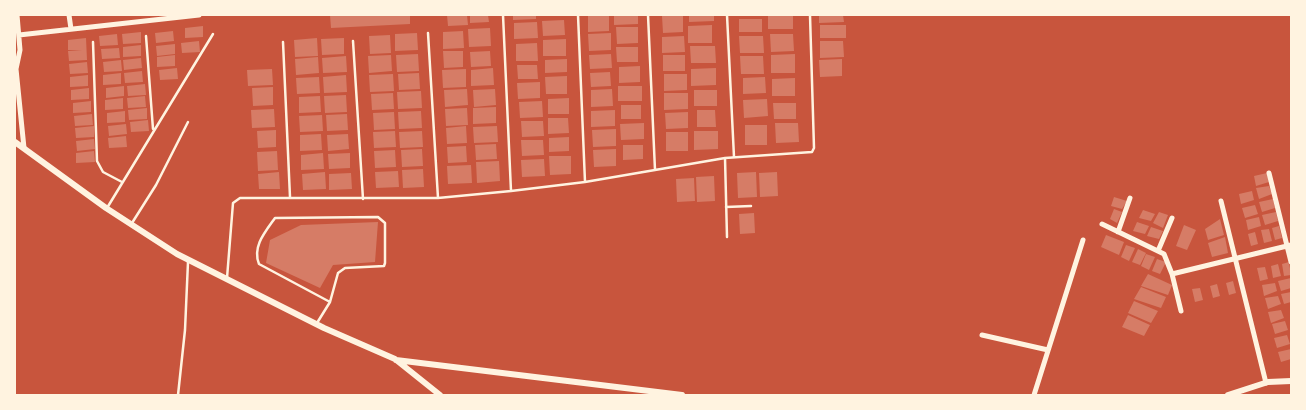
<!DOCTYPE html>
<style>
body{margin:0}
#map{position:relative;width:1306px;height:410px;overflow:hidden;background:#c8553d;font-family:"PT Sans",sans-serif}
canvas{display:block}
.frame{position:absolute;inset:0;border:16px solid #fff3e0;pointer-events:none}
</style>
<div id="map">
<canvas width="1306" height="410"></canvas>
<div class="frame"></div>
</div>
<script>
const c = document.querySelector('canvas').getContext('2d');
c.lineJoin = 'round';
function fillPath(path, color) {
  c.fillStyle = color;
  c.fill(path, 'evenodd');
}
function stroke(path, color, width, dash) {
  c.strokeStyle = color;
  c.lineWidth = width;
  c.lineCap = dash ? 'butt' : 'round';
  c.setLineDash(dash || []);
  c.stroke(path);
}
fillPath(new Path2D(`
 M330,15H410V24L331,28Z
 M447,15H467L468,25L448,26Z
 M470,15H488L489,22L470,23Z
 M513,15H536V19L513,20Z
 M609,15V31L588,32V16Z
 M614,15H638V24L614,25Z
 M689,15H714V21L689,22Z
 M768,15H793V29H768Z
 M819,15H843L844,22L819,23Z
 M662,16H683V32L663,33Z
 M739,19H762V32H739Z
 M564,20L565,35L543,36L542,21Z
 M537,22L538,38L514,39V23Z
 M712,25V43H688V26Z
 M820,25H846V38H820Z
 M203,26V37L185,38V28Z
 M616,27H638V43L617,44Z
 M490,28L491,46L469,47L468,29Z
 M173,31L174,41L156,43L155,33Z
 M463,31L464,48L443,49V32Z
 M141,32V43L123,44L122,34Z
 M417,33L418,50L395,51V34Z
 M611,33V50L589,51L588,34Z
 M117,34L118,45L100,46L99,36Z
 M770,34H793L794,51L771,52Z
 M390,35L391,53L370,54L369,36Z
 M684,36L685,52L662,53V37Z
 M739,36H763L764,53H740Z
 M86,38L87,60L69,61L68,51L82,50H68V40Z
 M317,38L318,56L295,57L294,40Z
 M344,38V54L322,55L321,39Z
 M566,39V56H543V40Z
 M199,41L200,52L182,53L181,43Z
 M820,41H843L844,57L820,58Z
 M537,43L538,61H516V44Z
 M175,44V54L157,56L156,46Z
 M141,45V56L123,57V47Z
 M690,46H715L716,63H691Z
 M616,47H638V62H617Z
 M119,48L120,58L102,59L101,49Z
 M443,51H463V67L444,68Z
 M490,51L491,66L471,67L470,52Z
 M418,54L419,71L397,72L396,55Z
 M611,54L612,68L590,69L589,55Z
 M795,54V73H771V55Z
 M175,55V66L157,67V57Z
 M391,55L392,71L369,73L368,56Z
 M663,55H685V71H663Z
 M346,56L347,72L323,73L322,58Z
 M740,56H763L764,74H741Z
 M318,57L319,73L296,75L295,59Z
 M141,58L142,68L124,70L123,60Z
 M567,59V72L545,73V60Z
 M842,59V76L820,77L819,60Z
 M121,60L122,71L104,72L103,62Z
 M87,62L88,73L70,74L69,64Z
 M517,65H537L538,79H518Z
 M640,66V82L619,83V67Z
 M177,68L178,79L160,80L159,70Z
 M493,68L494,85L471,86V70Z
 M716,68V85L691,86V69Z
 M272,69L273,85L248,86L247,70Z
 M466,69V87L443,88L442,70Z
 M142,71L143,82L125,83L124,73Z
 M610,72L611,86L591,87L590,73Z
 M121,73V84L103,85V75Z
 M419,73L420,89L399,90L398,74Z
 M393,74L394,91L370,92L369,75Z
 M664,74H687V90L664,91Z
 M88,75V86L70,87V77Z
 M346,75L347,92L324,93L323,77Z
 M567,76V94H546L545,77Z
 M319,77L320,93L297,94L296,78Z
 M765,77L766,93L743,94V78Z
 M795,78V96H772V79Z
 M540,82V98L518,99L517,83Z
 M145,84L146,95L128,96L127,86Z
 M124,86V96L106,98V88Z
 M618,86H642V101H618Z
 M273,87V105L253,106L252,88Z
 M89,88V99L71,100V90Z
 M467,89L468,105L445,107L444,90Z
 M495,89L496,105L474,107L473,90Z
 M612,89L613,106L591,107V90Z
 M694,90H717V106H694Z
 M421,91L422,108L398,109L397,92Z
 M393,93L394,109L372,110L371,94Z
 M664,93H688V109L664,110Z
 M346,95L347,112L325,113L324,96Z
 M145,96L146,107L128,108L127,98Z
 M320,96L321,112L299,113V97Z
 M123,98V109L105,110V100Z
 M569,98V114H548V99Z
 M767,99L768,116L744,118L743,100Z
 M91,101V112L73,113V103Z
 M542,101L543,117L520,118L519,102Z
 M773,103H796V119H774Z
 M621,105H641V119H621Z
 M496,107V123L473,124V108Z
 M147,108V119L129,120L128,110Z
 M467,108L468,125L446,126L445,109Z
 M274,109L275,127L252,128L251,110Z
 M615,110V126L591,127V111Z
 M697,110H715L716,127H697Z
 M125,111V122L107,123V113Z
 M421,111L422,128L399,129L398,112Z
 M394,112L395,129L374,130L373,113Z
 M688,112V128L666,129L665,113Z
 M92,114L93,125L75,126L74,116Z
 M347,114L348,130L327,131L326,115Z
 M322,115L323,131L300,132L299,116Z
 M548,118H568L569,133L548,134Z
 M148,120L149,131L131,132L130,122Z
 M521,121H543L544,136L522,137Z
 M644,123V139L621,140L620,124Z
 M775,123H798L799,142L776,143Z
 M126,124L127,134L109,136L108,126Z
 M745,125H767V145H745Z
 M94,126V137L76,138L75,128Z
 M466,126L467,143L447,144L446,128Z
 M497,126L498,142L474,143L473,127Z
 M616,129V146L593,147L592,130Z
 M276,130V147L258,148L257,131Z
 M395,131L396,147L374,148L373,132Z
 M422,131L423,147L400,148L399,132Z
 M694,131H718V149L694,150Z
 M666,132H688V151H666Z
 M321,134L322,150L300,151V135Z
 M348,134L349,149L328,151L327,135Z
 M126,136L127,147L109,148L108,138Z
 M569,137V151L549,152V138Z
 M94,139L95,149L77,151L76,141Z
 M521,140H543L544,155L522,156Z
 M496,144L497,159L476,160L475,145Z
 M623,145H643V159L623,160Z
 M466,146L467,162L448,163L447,147Z
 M422,149L423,166L402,167L401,150Z
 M616,149V166L594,167L593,150Z
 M395,150L396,167L375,168L374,151Z
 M94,151L95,162L76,163V153Z
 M277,151L278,170L258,171L257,152Z
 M323,153L324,169L301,170V155Z
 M350,153V168L329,169L328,154Z
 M549,156H571V174L550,175Z
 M544,159L545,176L522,177L521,160Z
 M499,161L500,181L477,183L476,162Z
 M471,165L472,183L448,184L447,166Z
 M423,169L424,187L403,188L402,170Z
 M398,171L399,187L376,188L375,172Z
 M279,172L280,189H259L258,174Z
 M325,172L326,189L303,190L302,174Z
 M756,172L757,197L738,198L737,173Z
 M777,172L778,196L760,197L759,173Z
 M351,173L352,189L329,190V174Z
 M1267,173L1269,182L1256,186L1254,176Z
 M714,176L715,201L697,202L696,177Z
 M694,178L695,201L677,202L676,179Z
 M1269,186L1272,194L1259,199L1256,188Z
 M1252,191L1254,200L1241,204L1239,194Z
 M1114,197L1127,201L1122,209L1111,206Z
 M1273,199L1275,208L1262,212L1259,202Z
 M1255,205L1258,214L1245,218L1242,208Z
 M1114,209L1122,212L1117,223L1110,219Z
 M1143,210L1155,214L1151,221L1139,218Z
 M1159,212L1168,215L1163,228L1153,223Z
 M1276,212L1278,221L1265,225L1262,215Z
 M754,213L755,233L740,234L739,214Z
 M1259,217L1261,226L1248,230L1246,220Z
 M1220,219L1224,235L1208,240L1205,229Z
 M378,222L375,262L333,265L320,288L266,263L270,240L301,225Z
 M1137,222L1149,226L1145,234L1133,231Z
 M1184,225L1196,230L1187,250L1176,246Z
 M1279,226L1282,238L1275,240L1272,228Z
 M1151,227L1163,231L1159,239L1147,236Z
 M1269,229L1272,241L1264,243L1261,230Z
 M1255,232L1258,244L1251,246L1248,234Z
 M1106,235L1124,242L1119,255L1101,247Z
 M1225,237L1228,253L1212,257L1208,243Z
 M1126,245L1135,248L1129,261L1121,257Z
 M1138,249L1146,253L1140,265L1132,262Z
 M1146,254L1155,257L1149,270L1141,266Z
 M1157,259L1166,262L1160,274L1152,271Z
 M1289,262L1291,275L1284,276L1282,264Z
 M1278,264L1281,276L1273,278L1271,266Z
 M1265,267L1268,279L1260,281L1257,268Z
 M1148,274L1172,285L1168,295L1141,286Z
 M1291,278V288L1281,291L1278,281Z
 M1233,281L1236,293L1229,295L1226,283Z
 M1275,283L1277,291L1264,296L1262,285Z
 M1217,284L1220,296L1213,298L1210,286Z
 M1141,287L1166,297L1161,308L1134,299Z
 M1200,288L1203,300L1195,302L1192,289Z
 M1291,292V302L1284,304L1281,294Z
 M1278,296L1281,304L1268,309L1265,298Z
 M1134,301L1158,311L1151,323L1128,313Z
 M1281,310L1284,318L1271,323L1268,312Z
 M1128,315L1150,325L1144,336L1122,327Z
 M1285,321L1288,330L1275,334L1272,324Z
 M1287,335L1290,344L1277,348L1274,338Z
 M1291,349V359L1281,362L1278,352Z`), '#d67c66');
stroke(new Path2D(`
 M503,15L511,191
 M578,15L585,182
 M648,15L655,170
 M727,15L734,157
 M428,33L438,198
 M146,36L153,129
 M353,41L363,199
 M93,42L97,161L103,172L122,182
 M283,42L290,197
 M725,158L727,237
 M726,207L751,206
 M107,208L213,34
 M132,223L156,185L188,122
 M227,278L233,203L240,198H438L511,191L585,182L725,158L812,152L814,148L810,15
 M317,323L330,302L338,273L345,268L384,266L385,263V223L378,217L275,218C265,232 252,247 259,264L330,302
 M178,395L185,330L188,262`), '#fff3e0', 2.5);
stroke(new Path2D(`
 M17,15L20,50L16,69L24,148
 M69,15L71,29
 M19,35L199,15
 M1269,173L1291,262
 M1221,201L1266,383
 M1102,224L1164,254L1172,274L1181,311
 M1118,232L1130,198
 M1158,251L1172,218
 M1172,274L1291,245
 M982,335L1048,350
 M1034,395L1083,240`), '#fff3e0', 5);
stroke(new Path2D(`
 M15,142L106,208L177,254L324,328L395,359L440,395
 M396,360L682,395
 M1228,395L1268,382L1291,381`), '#fff3e0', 6);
</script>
